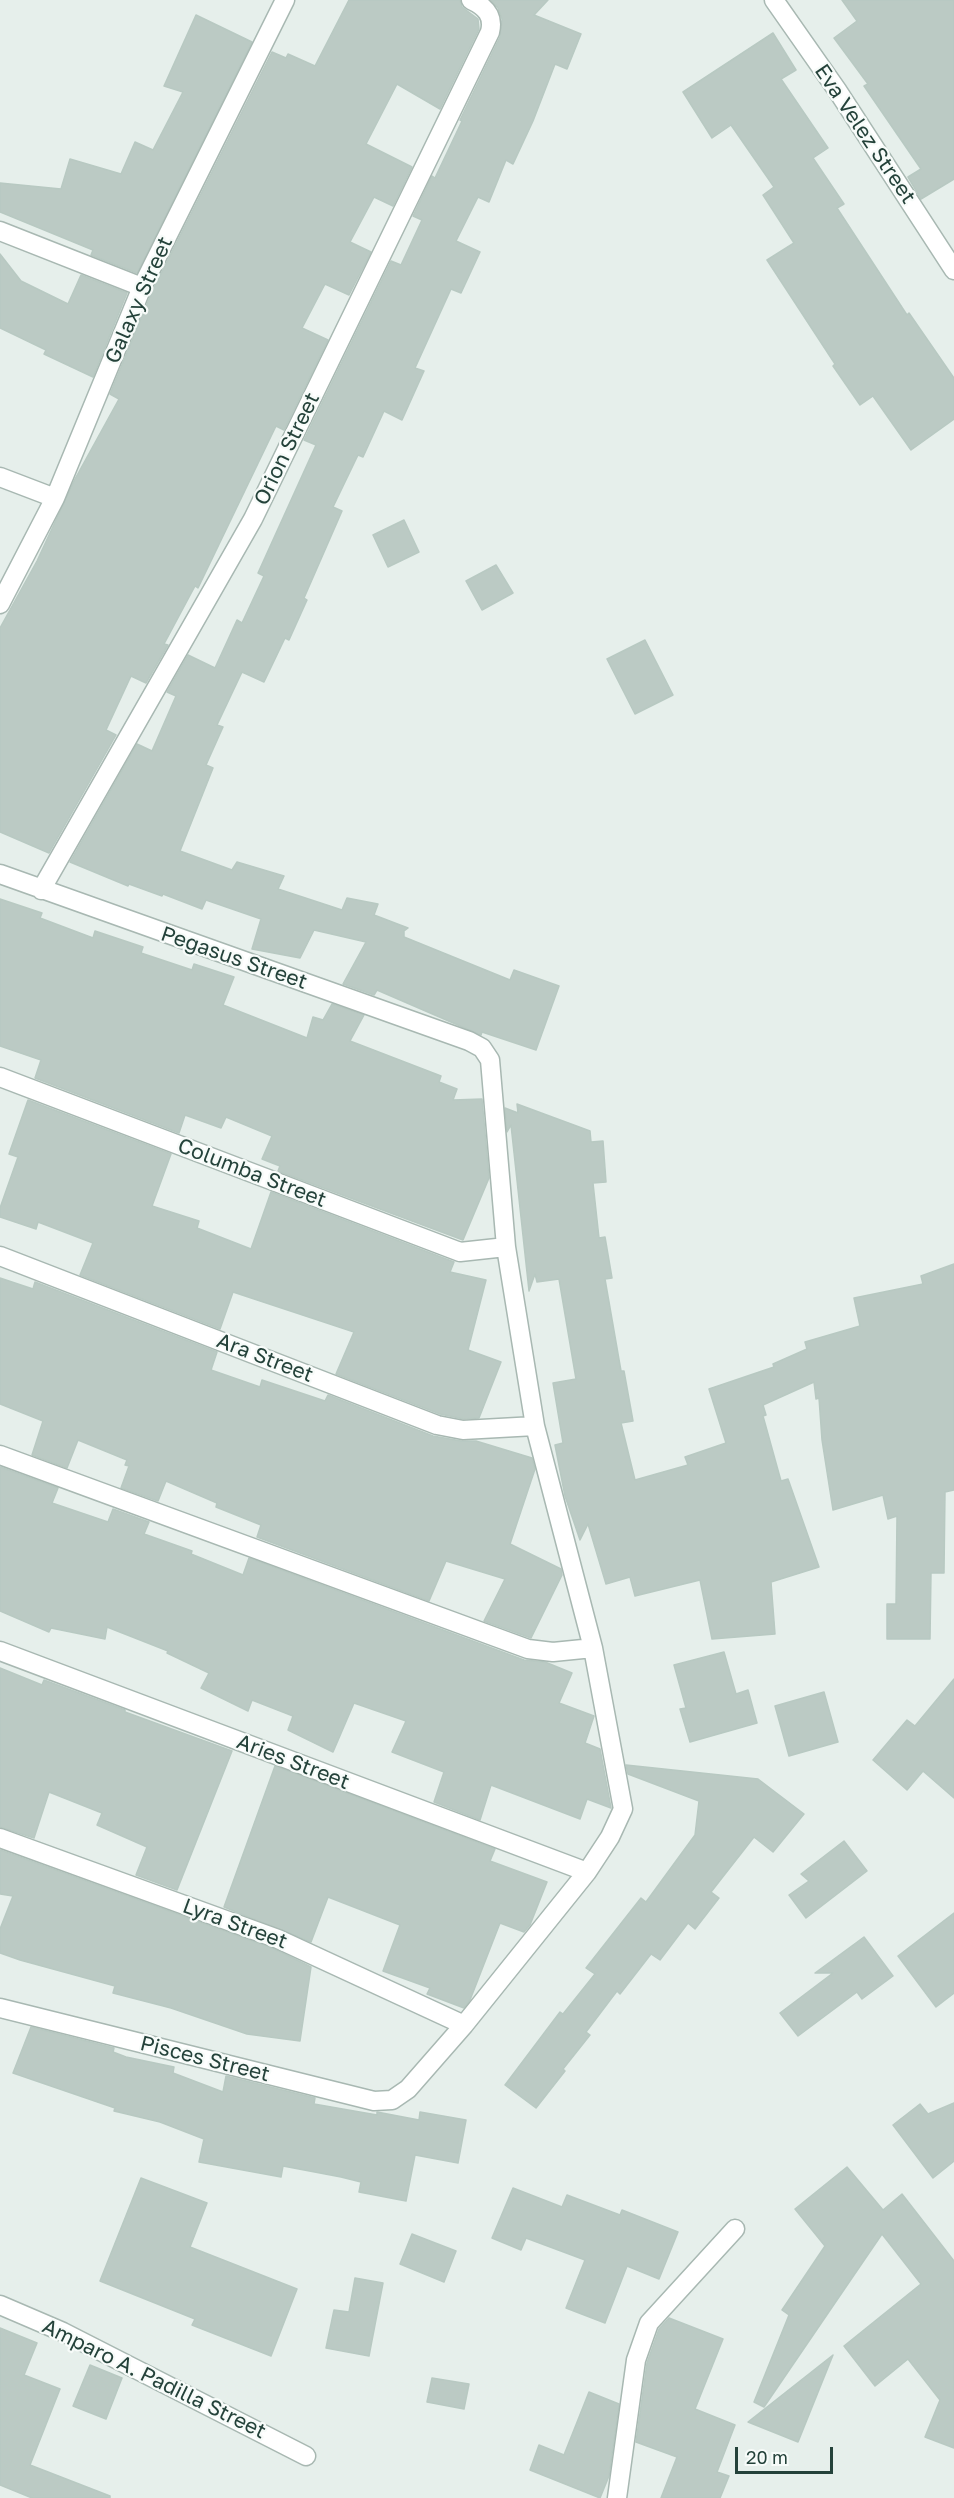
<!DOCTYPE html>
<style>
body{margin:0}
#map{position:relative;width:954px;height:2498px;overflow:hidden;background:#e6efeb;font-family:"Golos Text",sans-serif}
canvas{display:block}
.scale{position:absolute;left:735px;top:2447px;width:98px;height:27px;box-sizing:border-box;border:3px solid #24423a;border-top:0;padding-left:8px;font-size:18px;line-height:21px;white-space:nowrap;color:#24423a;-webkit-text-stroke:4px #f7fbf9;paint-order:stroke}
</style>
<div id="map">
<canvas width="954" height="2498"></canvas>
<div class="scale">20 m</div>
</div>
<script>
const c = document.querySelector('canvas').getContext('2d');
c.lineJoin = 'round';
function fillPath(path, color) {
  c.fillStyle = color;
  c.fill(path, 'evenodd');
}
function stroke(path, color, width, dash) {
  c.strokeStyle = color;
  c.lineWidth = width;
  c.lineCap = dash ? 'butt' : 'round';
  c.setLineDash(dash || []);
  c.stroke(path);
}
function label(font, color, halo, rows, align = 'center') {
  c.font = font + ' "Golos Text",sans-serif';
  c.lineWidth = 4.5;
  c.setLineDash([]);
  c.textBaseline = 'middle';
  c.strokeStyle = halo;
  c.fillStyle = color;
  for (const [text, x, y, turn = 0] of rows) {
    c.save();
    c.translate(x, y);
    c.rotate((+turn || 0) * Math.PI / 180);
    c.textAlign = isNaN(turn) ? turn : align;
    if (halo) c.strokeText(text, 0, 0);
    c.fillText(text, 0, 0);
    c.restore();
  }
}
const building = new Path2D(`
 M349,0H460L462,7L478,19L479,29L440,109L397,84L366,144L412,167L393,206L374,197L350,242L371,252L349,295L325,284L302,328L328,340L284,430L276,426L198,588L195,586L164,644L168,645L146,683L131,676L106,730L116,735L49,853L0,832V628L37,561L75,479L119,399L110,394L152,292L272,52L286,58L288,54L315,66Z
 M491,0H548L534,15L581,34L567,69L555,64L533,121L513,164L506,160L489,202L478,197L456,241L480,252L461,293L451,289L415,368L424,371L402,420L384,411L363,457L358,455L333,507L342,511L304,598L307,600L289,640L285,638L264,682L242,672L217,725L223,727L206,765L213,768L180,851L232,870L237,862L284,876L278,889L342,910L347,898L378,904L374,915L408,928L404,931V937L510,980L514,970L559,986L536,1050L482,1032L481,1035L377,990L374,995L343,984L366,942L314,930L300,958L252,949L261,919L206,900L202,909L163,894L162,896L129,884L128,886L70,862L137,744L152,751L176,696L167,692L188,655L215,668L237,620L242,623L264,576L258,573L316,445L304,440L391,261L401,265L422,220L413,216L432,176L435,178L462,121L460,120L500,37L502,19L498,8Z
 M842,0H954V179L921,199L908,177L921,169L864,86L868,84L834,38L857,21Z
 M196,15L252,42L137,273L91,255L93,250L0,212V183L61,189L70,159L121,174L135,142L153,150L183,92L164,86Z
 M773,33L796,70L781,79L828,148L813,158L844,204L837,208L907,315L909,313L954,378V419L911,450L873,396L860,405L833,366L835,364L767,260L794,243L763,195L774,187L731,125L712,138L683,92Z
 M0,254L21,281L68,304L81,275L127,293L93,377L44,354L46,350L0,328Z
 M404,520L419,552L388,567L373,535Z
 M496,565L513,593L482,610L466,581Z
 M645,640L673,695L635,714L607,659Z
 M0,899L42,913L40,918L93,938L95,931L143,947L141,953L192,970L194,964L234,977L223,1005L307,1038L313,1017L323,1020L332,1004L364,1015L350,1041L441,1076L439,1082L457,1089L453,1100L482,1099L489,1178L463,1240L278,1171L280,1166L262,1159L272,1136L226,1117L221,1128L185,1115L179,1133L35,1078L41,1060L0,1046Z
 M28,1100L171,1154L152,1206L199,1221L197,1228L251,1249L271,1192L454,1262L450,1272L486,1280L468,1350L501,1362L479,1418L464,1419L440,1414L336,1374L354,1332L233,1292L220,1329L80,1275L93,1243L38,1222L36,1229L0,1217V1208L18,1157L9,1154Z
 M517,1104L590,1131L591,1142L603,1141L606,1182L593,1183L599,1238L605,1237L612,1278L605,1279L621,1371H624L633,1421L621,1423L635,1480L688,1465L685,1457L726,1443L709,1389L774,1367L773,1364L807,1349L805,1342L860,1326L854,1298L923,1284L921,1276L954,1264V1490L945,1492L944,1573H931L930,1639H887V1604H896L897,1516L888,1519L883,1495L833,1510L822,1440L819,1398L816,1399L814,1382L763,1405L766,1415L763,1416L781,1481L788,1479L819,1567L771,1582L775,1634L712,1639L700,1580L635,1596L630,1577L606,1584L588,1524L580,1540L565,1496L555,1445L563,1443L553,1383L576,1379L559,1279L537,1282L535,1274L529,1291L511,1125L507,1132L505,1108L518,1113Z
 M0,1278L33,1289L35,1282L217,1352L211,1370L260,1387L262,1380L325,1401L328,1395L433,1436L461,1441H476L532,1458L535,1469L510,1544L561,1569L562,1575L531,1638L484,1621L505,1579L446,1561L429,1601L257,1537L261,1525L216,1507L217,1503L166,1481L158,1501L121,1488L129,1466L125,1465L127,1460L78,1440L67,1468L32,1455L43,1421L0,1404Z
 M0,1467L58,1488L52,1503L108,1522L113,1509L149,1522L144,1534L192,1551L191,1554L243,1575L249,1558L524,1660L545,1662L572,1673L559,1703L594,1716L585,1743L600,1749L611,1808L587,1799L580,1819L491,1785L480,1820L434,1802L444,1772L392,1752L406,1721L354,1703L333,1752L288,1730L293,1716L252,1700L248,1711L201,1688L209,1673L167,1653L168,1651L107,1627L105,1639L51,1628L49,1632L0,1611Z
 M724,1652L736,1694L748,1690L757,1723L690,1742L680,1709L686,1708L674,1665Z
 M0,1668L42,1685L44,1680L125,1710V1712L232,1751L177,1890L136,1875L147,1847L97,1825L102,1813L49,1792L34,1838L0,1827Z
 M954,1679V1798L923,1771L907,1790L873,1760L907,1720L915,1726Z
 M824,1692L838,1742L789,1756L775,1706Z
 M626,1765L758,1779L804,1814L773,1852L754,1837L711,1892L719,1898L695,1929L688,1923L660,1960L651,1954L620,1994L617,1991L586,2032L590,2035L563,2069L565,2071L536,2108L505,2085L560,2012L563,2014L595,1974L586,1968L641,1898L646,1902L695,1835L699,1801L628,1774Z
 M275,1766L495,1849L490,1861L547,1882L530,1925L524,1932L500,1923L470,2000L464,2008L427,1994L430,1988L383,1971L400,1925L328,1897L311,1942L224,1907Z
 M844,1841L867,1871L806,1918L789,1895L809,1881L801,1874Z
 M0,1850L274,1949L311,1967L300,2041L247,2034L171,2008L113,1993L115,1986L20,1960L0,1953V1929L13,1896L0,1894Z
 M954,1913V1993L936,2007L898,1956Z
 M864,1937L893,1976L862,1999L857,1992L798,2036L780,2013L833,1973H815Z
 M31,2027L114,2048L113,2052L126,2057L174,2067L173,2073L223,2092L226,2076L315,2098L314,2104L377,2115V2112L419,2120L420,2112L466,2120L458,2163L415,2155L406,2201L359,2192L361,2182L341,2177L283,2166L281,2177L199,2162L204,2139L160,2122L114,2111L115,2108L13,2073Z
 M954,2103V2161L933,2178L893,2125L920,2104L928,2114Z
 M847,2167L883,2210L902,2194L954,2261V2448L925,2437L940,2400L908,2359L875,2386L844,2346L921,2284L882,2234L764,2407L754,2402L789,2315L782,2310L825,2246L795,2209Z
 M141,2178L207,2203L190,2247L297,2289L271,2356L192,2325L195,2319L100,2281Z
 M513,2188L562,2207L567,2195L620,2215L622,2210L678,2232L659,2279L627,2266L605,2323L566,2308L585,2260L526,2238L521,2250L492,2238Z
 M412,2234L456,2251L444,2282L400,2264Z
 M355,2278L383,2283L369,2356L326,2348L334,2310L349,2312Z
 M669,2318L723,2339L695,2409L735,2425L717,2472L729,2476L720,2498H661L677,2457L636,2442L647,2363L659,2329Z
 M0,2328L37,2343L24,2375L60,2389L30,2465L110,2496V2498H32L0,2485Z
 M833,2355L798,2442L748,2422Z
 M90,2365L122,2378L106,2419L73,2406Z
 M432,2378L469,2384L464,2409L427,2402Z
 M589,2392L619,2404L609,2476L600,2498L530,2470L539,2445L564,2455Z`);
fillPath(building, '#bbcac4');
stroke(building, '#b8c9c2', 1.5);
const minor = new Path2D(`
 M774,0L837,90L954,270
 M0,231L142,287
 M0,477L55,498
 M0,604L55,498L142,287L285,0
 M0,874L469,1041L482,1048L490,1060L506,1247L535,1426L593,1648L623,1809L610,1837L587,1872L464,2025L408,2089L392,2100L374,2101L0,2008
 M41,890L253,519L490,32C494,16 486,7 471,0
 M0,1077L460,1252L506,1247
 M0,1256L437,1425L463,1430L535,1426
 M0,1455L528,1649L553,1652L593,1648
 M0,1651L587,1872
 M0,1838L278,1939L464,2025
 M0,2305L63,2332L306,2456
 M617,2498L636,2360L649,2323L735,2229`);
stroke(minor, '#a8b8b2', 21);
stroke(minor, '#fff', 18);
label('21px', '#24423a', '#f7fbf9', [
 ["Eva Velez Street",865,134,56],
 ["Galaxy Street",139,300,-66],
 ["Orion Street",287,449,-64],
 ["Pegasus Street",234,958,19],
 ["Columba Street",252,1173,21],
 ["Ara Street",265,1358,21],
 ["Aries Street",293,1762,21],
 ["Lyra Street",235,1924,20],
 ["Pisces Street",205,2059,14],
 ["Amparo A. Padilla Street",154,2379,26]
]);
</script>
